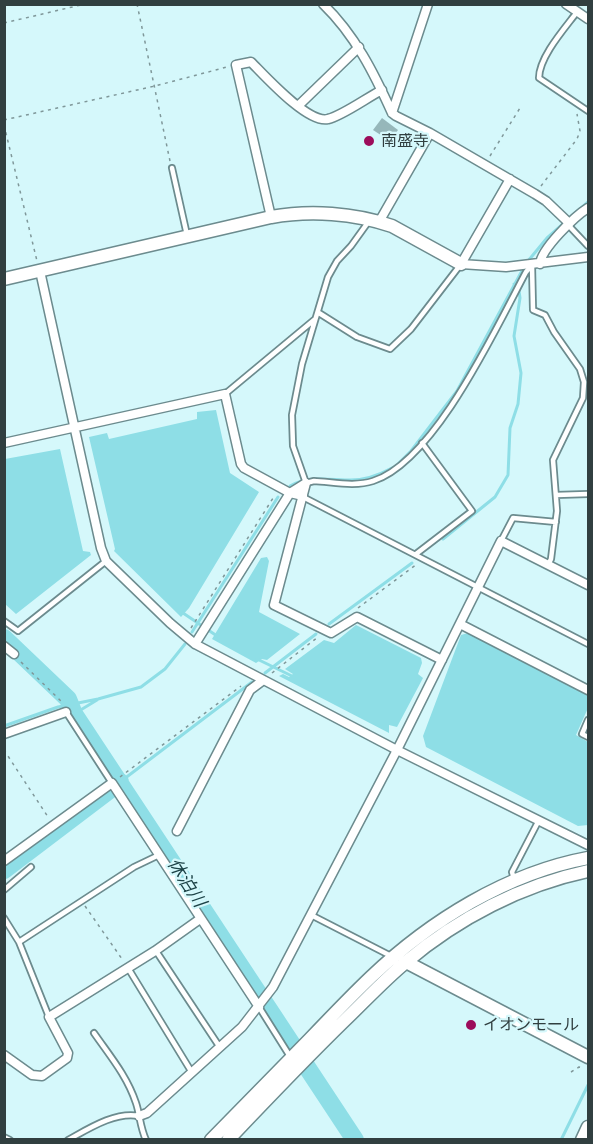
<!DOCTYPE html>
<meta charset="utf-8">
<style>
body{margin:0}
#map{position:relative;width:593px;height:1144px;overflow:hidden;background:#d5f8fb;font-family:"Libre Baskerville",serif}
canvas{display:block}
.frame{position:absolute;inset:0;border:6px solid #313f40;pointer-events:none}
</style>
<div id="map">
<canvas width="593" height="1144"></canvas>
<div class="frame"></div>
</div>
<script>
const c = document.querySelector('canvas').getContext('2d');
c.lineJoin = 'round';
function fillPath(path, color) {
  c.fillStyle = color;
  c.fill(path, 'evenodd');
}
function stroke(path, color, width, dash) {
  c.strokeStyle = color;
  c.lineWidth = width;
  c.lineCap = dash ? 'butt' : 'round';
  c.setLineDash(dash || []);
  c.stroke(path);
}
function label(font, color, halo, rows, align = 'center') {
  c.font = font + ' "Libre Baskerville","Noto Sans JP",serif';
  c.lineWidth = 4.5;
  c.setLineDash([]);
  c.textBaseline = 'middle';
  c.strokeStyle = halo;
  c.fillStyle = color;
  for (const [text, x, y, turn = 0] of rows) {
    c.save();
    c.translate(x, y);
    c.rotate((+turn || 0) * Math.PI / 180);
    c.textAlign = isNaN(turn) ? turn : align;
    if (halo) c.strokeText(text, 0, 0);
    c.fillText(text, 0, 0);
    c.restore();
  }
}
fillPath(new Path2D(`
 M216,410L230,473L259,492L189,608L181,617L114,551L115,549L89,437L107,433L109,439L197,419V412Z
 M60,449L83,551L90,552L91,555L16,614L5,604V459Z
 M267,557L269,561L259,612L300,634L267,660L262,659L256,663L212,639L261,558Z
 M356,625L421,658L422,663L418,674L423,678L397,727L389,725V733L279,676L283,674L289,677L293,674L285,669L324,640L334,643Z
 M468,633L588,695V708L576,735L588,742V825L578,826L426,747L423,736L461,635Z`), '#8edee6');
stroke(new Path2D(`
 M528,261L547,238L588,202
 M399,463L411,451L457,391L524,267
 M290,486C309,475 330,480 351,480C366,480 379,475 392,468
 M443,539L495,497L508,475L510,428L518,404L521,373L514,336L520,298L519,291L514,284
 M183,613L217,636
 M329,624L412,563
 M192,632L278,497
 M257,659L294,677
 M265,673L316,634
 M74,714L97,700
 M4,726L58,707L98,699L141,687L165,669L185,644
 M120,782L252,682
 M561,1140L588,1085`), '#8edee6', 3);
stroke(new Path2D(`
 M4,638L68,699L74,714L355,1140
 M4,870L120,782`), '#8edee6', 18);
fillPath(new Path2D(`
 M382,118L398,130L390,141L373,130Z`), '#96b7ba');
const lane = new Path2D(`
 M577,12C565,28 539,57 539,78L588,111
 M172,168L187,235
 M369,221L351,246L337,261L328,277L302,364L292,415L293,446L306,483L314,481C333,482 355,487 373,481C435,461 496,328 526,272L532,265
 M569,223L571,228L588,246
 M532,265L533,310L545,315L554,332L580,369L584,382L583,398L553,460L557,511L551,559L548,565
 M319,313L357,337L390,349L411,329L461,264
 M225,394L314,320
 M556,495L588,494
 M303,497L588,644
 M501,541L513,518L556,522
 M416,554L472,511L422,443
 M4,621L18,631L106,561
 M66,712L112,783
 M588,720L582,734L588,737
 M514,879L512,872L538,822
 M4,890L31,867
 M311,915L391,956
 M4,918L19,942L49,1017
 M19,942L134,867L159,855
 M156,951L219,1046
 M128,968L191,1071
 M259,1007L291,1058
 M94,1033C110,1056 127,1076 136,1103C140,1115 140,1127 146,1140
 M4,1137L10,1140
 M68,1140C88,1129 116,1111 139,1116`);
const street = new Path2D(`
 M323,4C355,35 374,73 392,113L396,116L430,133L535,194L546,201L569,223
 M566,4L588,19
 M298,106L359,47
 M392,113L428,4
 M510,179L461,264L506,267L588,257
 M271,217L236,65L251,62C265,76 308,124 328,119C342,116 368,97 382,90
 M379,222L430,133
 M540,264C541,249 575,216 588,208
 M40,271L101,548L106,561L170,623L195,644L397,750L588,845
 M4,443L225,394L241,464L244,468L290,493L303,496
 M306,483L274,605L331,633L357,617L442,660
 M460,624L588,690
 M195,644L290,493L306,483
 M4,646L14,654
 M4,734L66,712
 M177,831L250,690L262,681
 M4,861L112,783L259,1007
 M4,1055L32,1075L42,1076L67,1058L68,1053L49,1017L155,951L200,919
 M139,1116L147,1113L242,1027L273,987L397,750L501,541L588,585`);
const secondary = new Path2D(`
 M4,279L271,217C310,210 354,213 392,226L461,264
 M406,962L588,1057
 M211,1140C244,1106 277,1073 310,1039C330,1018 350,997 371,977C430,921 507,873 588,858
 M228,1140C266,1100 304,1060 343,1022C364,1002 384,980 406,962C458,918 522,885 588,871
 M582,1140L588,1127`);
stroke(lane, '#6c8b8e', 8);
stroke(street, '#6c8b8e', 11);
stroke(secondary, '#6c8b8e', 15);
stroke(new Path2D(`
 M137,4L170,161
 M4,23L85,4
 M4,120L155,86L227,67
 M4,125L37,261
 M490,156L520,108
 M541,186L577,139L580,131L577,114
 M358,608L417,564
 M191,628L275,495
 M21,662L63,703
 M272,673L318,637
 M4,750L48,817
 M120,777L241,686
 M85,906L122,959
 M588,1035V1037
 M571,1072L579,1067L584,1068`), '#7f9799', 1.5, [3, 4.5]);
stroke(lane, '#fff', 4.5);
stroke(street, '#fff', 8);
stroke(secondary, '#fff', 12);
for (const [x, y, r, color] of [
 [369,141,6,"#9c0d5b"],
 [471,1025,6,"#9c0d5b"]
]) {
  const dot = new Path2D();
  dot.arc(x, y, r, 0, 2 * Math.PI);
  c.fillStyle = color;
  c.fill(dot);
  stroke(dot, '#d5f8fb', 2);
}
label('16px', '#313f40', '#d5f8fb', [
 ["南盛寺",381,141],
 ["イオンモール",483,1025]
], 'left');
label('italic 18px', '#1c4246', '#d5f8fb', [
 ["休泊川",186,883,57]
]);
</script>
